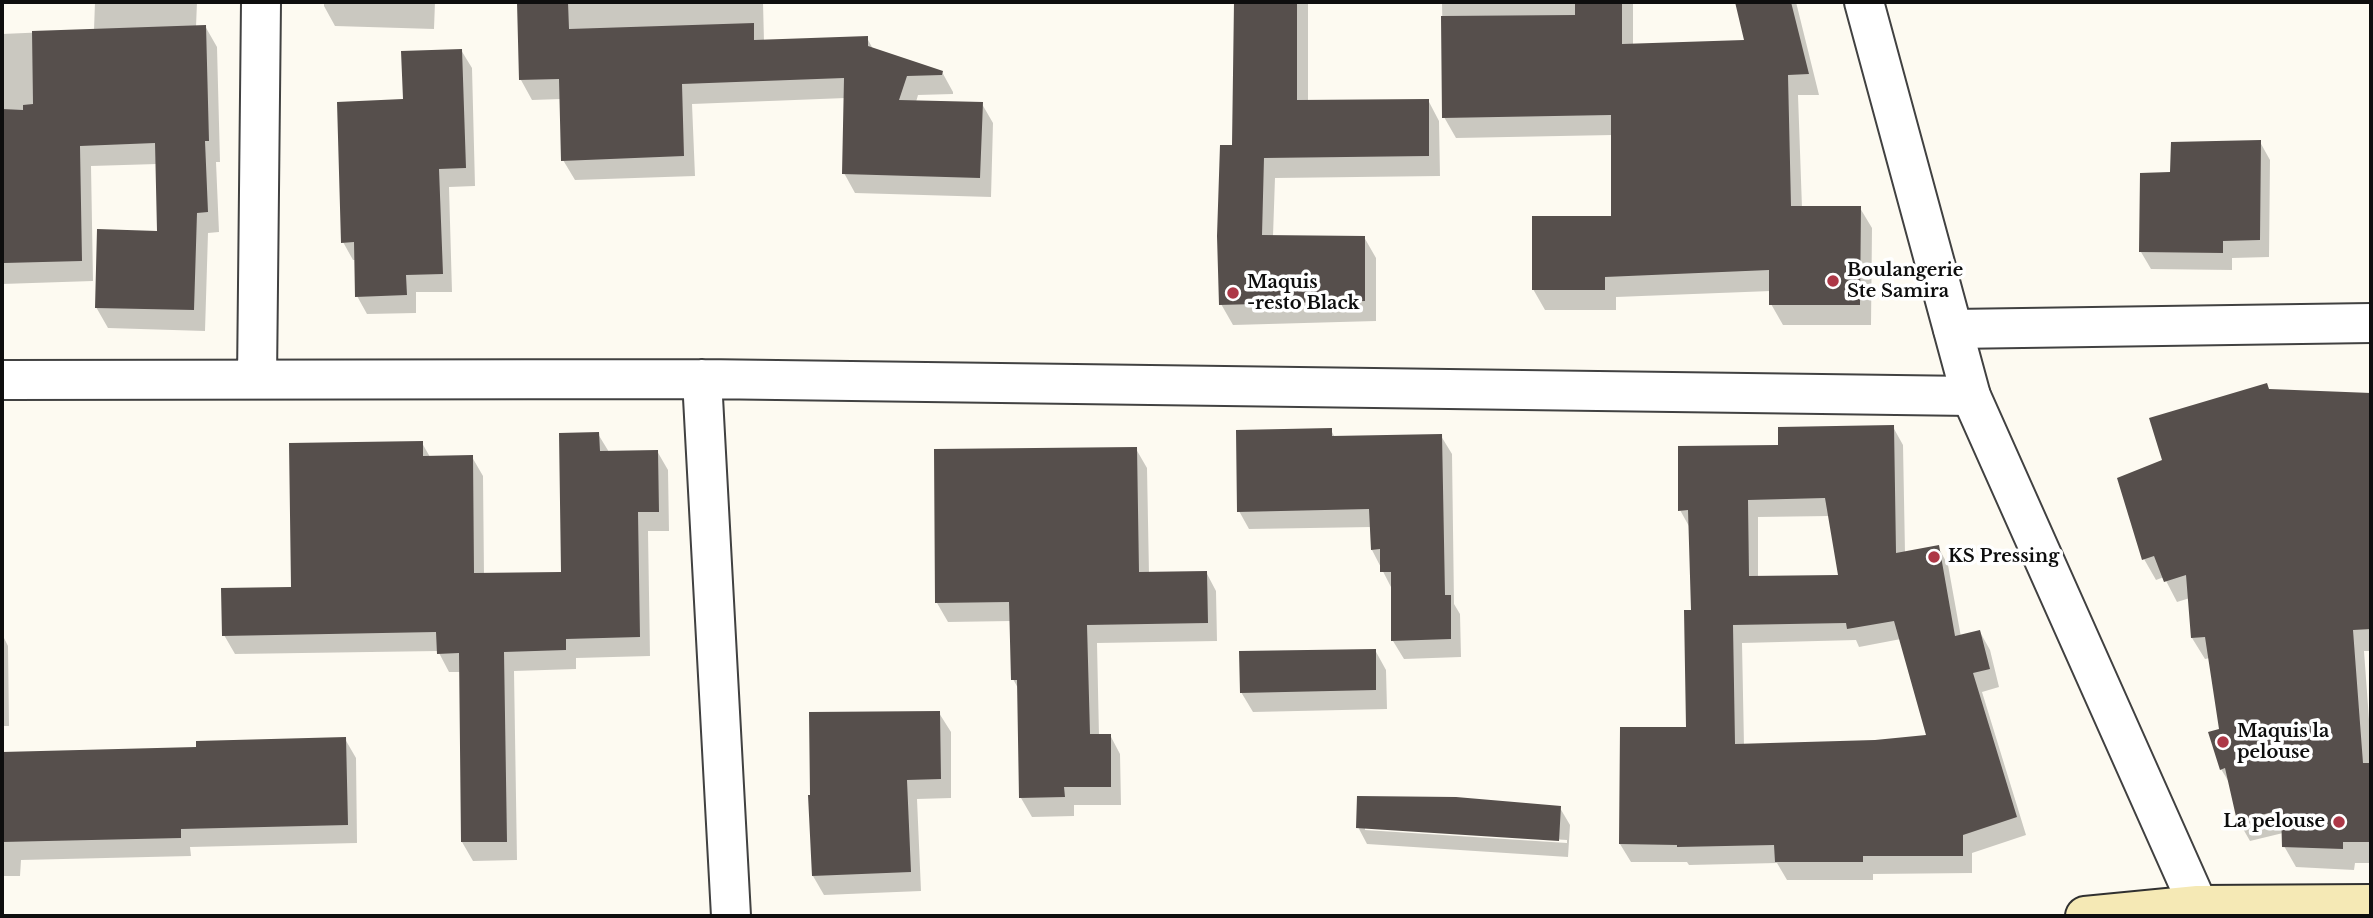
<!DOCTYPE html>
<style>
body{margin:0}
#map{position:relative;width:2373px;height:918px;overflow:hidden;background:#fdfaf1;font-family:"Libre Baskerville",serif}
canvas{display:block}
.frame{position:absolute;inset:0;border:4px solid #0e0e0e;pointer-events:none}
</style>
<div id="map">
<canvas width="2373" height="918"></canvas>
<div class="frame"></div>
</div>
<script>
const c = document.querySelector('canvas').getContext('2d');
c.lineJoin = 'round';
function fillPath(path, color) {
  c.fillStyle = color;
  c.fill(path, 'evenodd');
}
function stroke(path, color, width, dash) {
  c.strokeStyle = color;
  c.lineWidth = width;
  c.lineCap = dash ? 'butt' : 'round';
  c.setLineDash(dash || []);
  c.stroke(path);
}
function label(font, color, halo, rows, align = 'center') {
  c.font = font + ' "Libre Baskerville",serif';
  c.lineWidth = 7;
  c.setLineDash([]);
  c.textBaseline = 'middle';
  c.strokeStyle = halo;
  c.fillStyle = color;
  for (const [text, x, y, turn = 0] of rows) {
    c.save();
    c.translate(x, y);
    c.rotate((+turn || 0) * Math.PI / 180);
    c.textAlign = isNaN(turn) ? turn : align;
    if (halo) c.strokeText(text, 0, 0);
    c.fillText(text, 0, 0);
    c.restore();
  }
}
fillPath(new Path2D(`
 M95,2H197L196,27L205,26L217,47L220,162H216L219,232L208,233L205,331L108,328L96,307L159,233L157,164L91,166L93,281L2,284V34L94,30Z
 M324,2H435L434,29L335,26L324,6Z
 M518,2H763L764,42L867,38L873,49L942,72L953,92V94L918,95L916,102L982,104L993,123L991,197L855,193L844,173L846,98L692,104L695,176L575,180L563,160L561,99L532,100L521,80Z
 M1236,2H1308V101L1428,100L1439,121L1440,176L1275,178L1273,236L1364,237L1376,258V321L1233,325L1221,304L1234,147Z
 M1442,2H1633V46L1746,42L1737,2H1796L1819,95H1798L1802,208H1860L1872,228L1871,325H1783L1771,304V291L1616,297V310H1545L1533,289L1613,218V135L1456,138L1444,117Z
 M461,50L472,68L475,186L449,187L452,292H416V313L367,314L357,296L356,260H353L343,242L405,101Z
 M2260,142L2270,160L2269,257L2232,258V270L2151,269L2141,252L2172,174Z
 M2269,390L2371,394V651H2364L2371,747V863H2355L2354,870L2296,867L2284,846L2283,833L2250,841L2238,820L2230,784L2221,769V730L2210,658L2205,659L2192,638L2190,598L2177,602L2164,577L2156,580L2144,559L2164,461Z
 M1893,427L1903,445L1905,553L1938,547L1948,565L1961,637L1980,632L1990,650L1999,687L1982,692L2026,835L1972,853V873L1873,874V880H1787L1777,863L1689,865L1687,862H1631L1620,844L1687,728L1692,611L1690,528L1680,510L1780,447ZM1830,516L1840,576L1758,578V517ZM1901,639L1929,737L1875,741L1744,746L1742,643L1856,640L1859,647Z
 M1331,430L1335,438L1441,436L1452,454L1454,604L1460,614L1461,657L1404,659L1393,641L1392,589L1372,550V527L1249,529L1239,511Z
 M598,434L609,452L657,451L668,470L669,531H648L650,656L576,658V669L514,671L517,860L473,861L462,842L461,672H449L438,651L235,654L224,635L293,589L422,443L430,457H472L483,476L484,575L563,574Z
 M1136,449L1147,468L1149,574L1206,572L1216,591L1217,641L1097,643L1099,736L1110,735L1120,754L1121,805H1074V816L1032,817L1021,798L1019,690L1013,679L1011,621L948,622L937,603Z
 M2,634L8,646L9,726H2Z
 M1375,650L1386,670L1387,709L1253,712L1241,692Z
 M939,713L951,732V798L917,799L921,891L824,895L813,876Z
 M345,739L356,758L357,843L190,847L191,856L21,860L20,876H2V754L198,749Z
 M1560,808L1570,825L1568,857L1367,844L1358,827ZM1365,827L1567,840V843L1365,830Z`), '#0003');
fillPath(new Path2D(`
 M517,2H568L569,29L754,23V40L868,36V46L943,71L942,75L907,76L899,100L983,102L980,178L842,174L844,78L682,84L684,156L561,161L559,79L519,80Z
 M1234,2H1297V100L1429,99V156L1264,158L1262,235L1365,236V301L1219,305L1217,236L1220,145H1232Z
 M1575,2H1622V44L1744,40L1735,2H1791L1809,74L1788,75L1791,206H1861L1860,305H1769V270L1605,277V290H1532V216H1611V115L1442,118L1441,16L1575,15Z
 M206,25L209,141H205L208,212L197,213L194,310L95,308L97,229L157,231L155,143L80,146L82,261L4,263L2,109L23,110V105L33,104L32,31Z
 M462,49L466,168L439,169L443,274L406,275L407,295L355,297L354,242L341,243L337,102L403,99L401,51Z
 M2261,140L2260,240L2223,241V253L2139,252L2140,173L2170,172L2171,142Z
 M2267,383L2269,389L2371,393V629L2353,630L2363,763H2371V842H2343V849L2282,847L2281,810L2237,821L2225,768L2220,770L2208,732L2219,729L2205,637L2191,638L2186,575L2164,582L2154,556L2142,560L2117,478L2162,460L2149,418Z
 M1894,425L1896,553L1939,545L1955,636L1980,630L1990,669L1973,673L2017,817L1963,835V856H1863V862H1775L1774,845L1677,847V845L1619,844L1620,727H1686L1684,610H1691L1688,510L1678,511V446L1778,445V427ZM1825,498L1838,575L1749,576L1748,500ZM1894,621L1926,735L1875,740L1735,744L1733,625L1846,623L1847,629Z
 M1332,428V436L1442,434L1445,595H1451V639L1391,641V572H1380V549L1371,550L1369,509L1237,512L1236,430Z
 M599,432L600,451L658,450L659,512H638L640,637L566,639V650L504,652L507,842H461L459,653L437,654L436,632L222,636L221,588L291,587L289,443L423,441V456L473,455L474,573L561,572L559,433Z
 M1137,447L1139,572L1207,571L1208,623L1087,625L1090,734H1111V787H1064L1065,797L1019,798L1017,680H1011L1009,602L935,603L934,449Z
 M1376,649V690L1240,693L1239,651Z
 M940,711L941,779L907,780L911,872L812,876L808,795H810L809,712Z
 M346,737L348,825L181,829V838L2,842V752L196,747V741Z
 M1357,796L1456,797L1561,806L1559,841L1356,828Z`), '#564f4c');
const minor = new Path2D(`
 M1953,329L2371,323
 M257,379L261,2
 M702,379L731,916
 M2,380L702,379L1971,396`);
const tertiary = new Path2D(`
 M1864,2L1971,396L2198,905`);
const secondary = new Path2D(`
 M2085,916L2198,905L2371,904`);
stroke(minor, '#414141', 42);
stroke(tertiary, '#414141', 42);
stroke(secondary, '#303030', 42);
stroke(minor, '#fff', 38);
stroke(tertiary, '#fff', 38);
stroke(secondary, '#f5e9b5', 38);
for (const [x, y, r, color] of [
 [1833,281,7,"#ad3847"],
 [1233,293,7,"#ad3847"],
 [1934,557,7,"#ad3847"],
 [2223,742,7,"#ad3847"],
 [2339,822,7,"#ad3847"]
]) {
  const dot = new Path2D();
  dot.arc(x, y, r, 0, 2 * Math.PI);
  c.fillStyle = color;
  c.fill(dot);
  stroke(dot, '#fff', 2.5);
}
label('bold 18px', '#0e0e0e', '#fff', [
 ["Boulangerie",1847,271],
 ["Ste Samira",1847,292],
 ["Maquis",1247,283],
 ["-resto Black",1247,304],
 ["KS Pressing",1948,557],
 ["Maquis la",2237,732],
 ["pelouse",2237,753],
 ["La pelouse",2325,822,"right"]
], 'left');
</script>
